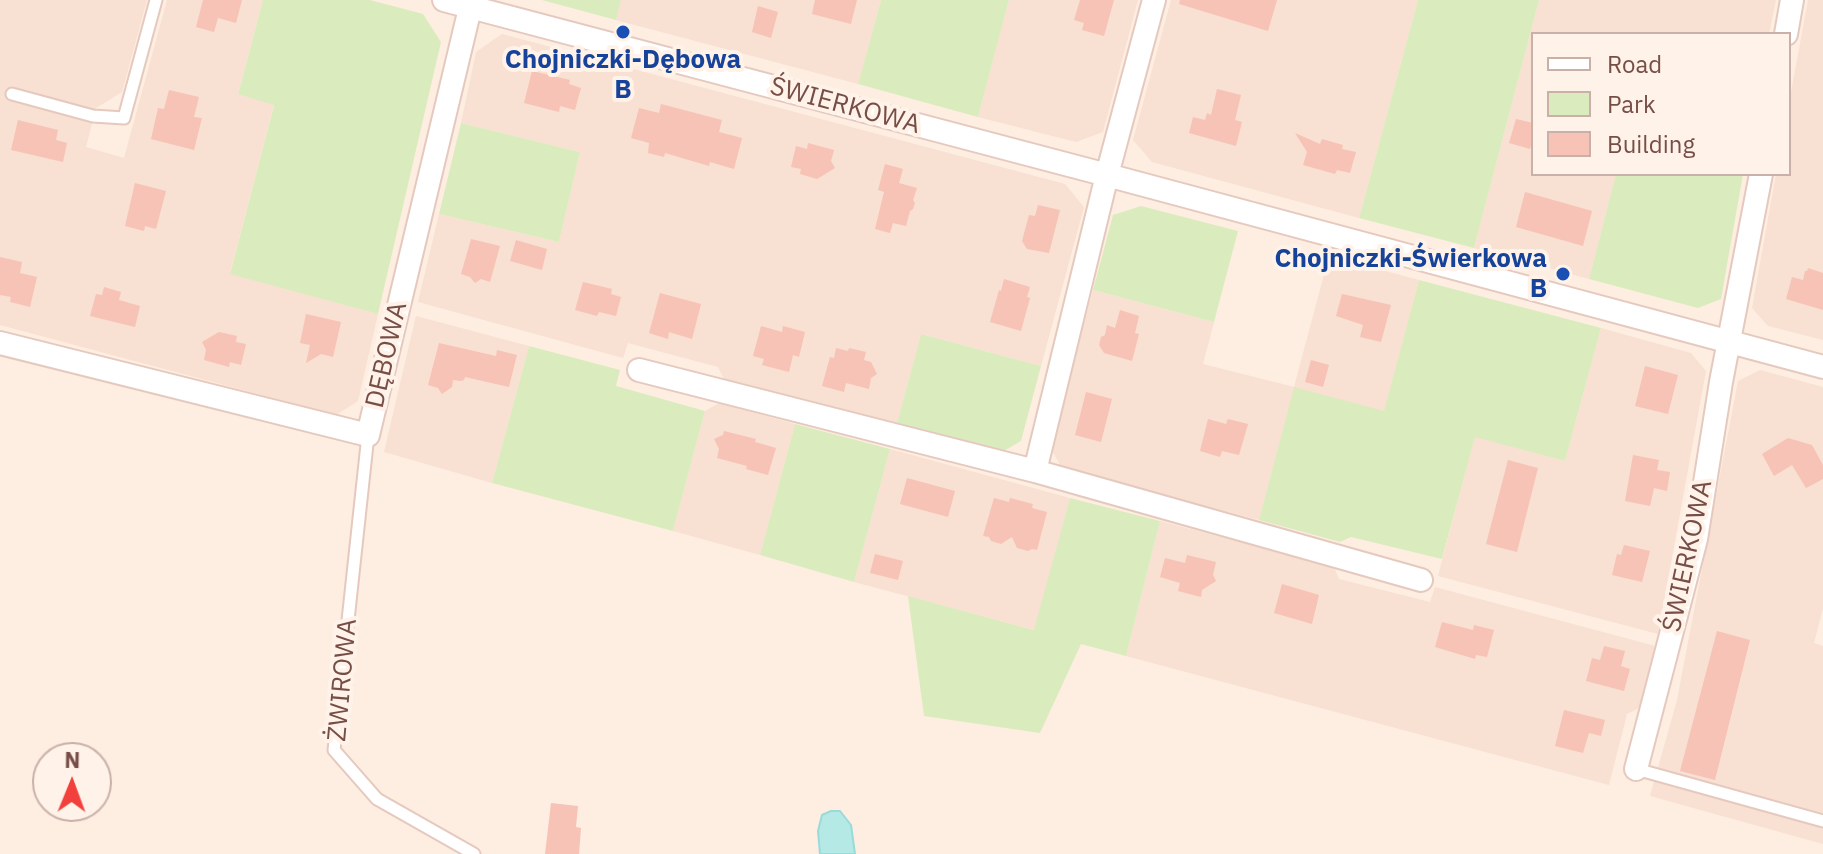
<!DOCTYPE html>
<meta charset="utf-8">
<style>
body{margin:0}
#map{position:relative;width:1823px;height:854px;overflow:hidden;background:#feede1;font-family:"IBM Plex Sans",sans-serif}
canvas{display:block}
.legend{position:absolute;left:1531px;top:32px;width:260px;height:144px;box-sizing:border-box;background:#fff2e9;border:2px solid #c9b0a8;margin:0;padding:10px 14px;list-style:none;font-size:24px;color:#774e46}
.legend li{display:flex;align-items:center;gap:16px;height:40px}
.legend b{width:40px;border:2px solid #c9b0a8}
.north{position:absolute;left:32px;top:742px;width:80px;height:80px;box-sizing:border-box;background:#fff2e9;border:2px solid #c9b0a8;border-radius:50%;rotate:1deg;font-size:22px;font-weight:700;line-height:32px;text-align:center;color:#774e46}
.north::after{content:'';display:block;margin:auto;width:28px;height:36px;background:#f2413c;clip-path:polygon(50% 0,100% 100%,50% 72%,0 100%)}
</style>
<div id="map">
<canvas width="1823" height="854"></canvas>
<ul class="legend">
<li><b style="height:10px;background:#fff"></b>Road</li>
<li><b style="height:22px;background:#daecbe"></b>Park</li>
<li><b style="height:22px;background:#f6c3b6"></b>Building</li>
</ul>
<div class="north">N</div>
</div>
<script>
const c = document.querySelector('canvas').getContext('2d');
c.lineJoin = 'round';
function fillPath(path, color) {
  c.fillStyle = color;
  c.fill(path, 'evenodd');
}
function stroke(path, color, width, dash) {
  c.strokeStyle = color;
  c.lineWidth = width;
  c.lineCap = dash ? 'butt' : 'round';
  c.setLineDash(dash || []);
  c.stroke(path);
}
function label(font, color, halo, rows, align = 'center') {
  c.font = font + ' "IBM Plex Sans",sans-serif';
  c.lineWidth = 8;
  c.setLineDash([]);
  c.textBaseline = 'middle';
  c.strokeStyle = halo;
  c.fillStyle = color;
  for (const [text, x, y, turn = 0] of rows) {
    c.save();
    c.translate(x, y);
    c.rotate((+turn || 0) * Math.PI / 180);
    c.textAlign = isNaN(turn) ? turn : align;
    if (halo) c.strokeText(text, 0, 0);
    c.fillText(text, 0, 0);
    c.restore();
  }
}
fillPath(new Path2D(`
 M0,0H147L122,92L96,108L86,147L124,158L167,0H263L238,93L274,104L230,273L378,314L358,401L336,415L0,325Z
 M621,0H881L858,84L616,20Z
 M1009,0H1138L1103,132L1076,142L978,117Z
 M1171,0H1418L1359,218L1152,162L1133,140Z
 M1539,0H1776L1769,34H1533V174H1616L1589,279L1474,248Z
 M1808,0H1823V340L1768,326L1752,308L1776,174H1789V103Z
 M502,34L1065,184L1084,207L1041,366L921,334L897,423L724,379L718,367L628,343L623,358L418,302L439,214L559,242L580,152L461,123L476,52Z
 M1329,256L1419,280L1384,412L1294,388L1259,520L1062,468L1051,449L1093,290L1214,322L1203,364L1294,387Z
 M416,316L529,346L492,483L384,452Z
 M1601,328L1691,353L1706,371L1658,634L1438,576L1475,436L1565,461Z
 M1760,370L1823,387V608L1814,643L1823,646V844L1650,796L1677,700L1738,381Z
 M719,403L795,424L760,555L673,531L705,411Z
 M890,449L1070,498L1035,630L854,582Z
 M1160,521L1334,567L1339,579L1430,602L1435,587L1655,646L1641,707L1627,714L1609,785L1126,656Z`), '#f8e0d2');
fillPath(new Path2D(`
 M263,0H370L423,14L441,42L378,314L230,274L274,105L238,94Z
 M542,0H621L616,20Z
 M881,0H1009L978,117L858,84Z
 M1418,0H1539L1474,248L1359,218Z
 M461,123L580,152L559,242L439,214Z
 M1616,174H1743L1721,299L1698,308L1589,279Z
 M1141,206L1238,231L1214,322L1093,290L1113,215Z
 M1419,280L1601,328L1565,461L1475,437L1442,559L1351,537L1340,542L1259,520L1294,387L1384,411Z
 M921,334L1041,366L1021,441L1002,452L897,423Z
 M529,346L620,370L616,386L705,411L673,531L492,483Z
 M795,424L890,449L854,582L760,555Z
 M1070,498L1160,521L1126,656L1081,644L1040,733L924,716L908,596L1034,630Z`), '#daecbe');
const water = new Path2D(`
 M831,811H840L851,825L855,854H820L818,831L822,815Z`);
fillPath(water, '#b4e9e6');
stroke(water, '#99dbd9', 2);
fillPath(new Path2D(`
 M203,0H242L236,23L218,18L214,32L196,27Z
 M815,0H857L851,24L812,14Z
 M1080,0H1114L1104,36L1082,30L1084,23L1074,20Z
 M1180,0H1277L1268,31L1179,4Z
 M758,6L778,12L771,38L752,32Z
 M532,71L570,80L569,84L581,88L575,110L560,106L559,112L524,103Z
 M1217,89L1241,95L1235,120L1242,122L1236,146L1189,133L1193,117L1205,120L1207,113L1211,115Z
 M169,90L199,97L194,117L202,118L194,150L151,139L158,108L164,109Z
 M661,104L722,120L719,132L742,138L734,169L710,162L709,166L665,153L664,157L648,153L649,143L631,138L639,108L659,113Z
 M1516,119L1533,123V139L1530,149L1509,143Z
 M18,120L58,130L56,140L67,143L63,162L11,150Z
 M1295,133L1320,144L1322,139L1343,145L1342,149L1356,152L1350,173L1337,170L1335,174L1303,165L1307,152Z
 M808,143L834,150L831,161L835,168L817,179L800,174L801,169L791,167L796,146L807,149Z
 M885,164L903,169L899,183L917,188L913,200L915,203L913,209L910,211L906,226L893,223L890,233L875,229L884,192L878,190Z
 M135,183L166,191L156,229L145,226L144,231L125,226Z
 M1525,192L1592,211L1583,246L1516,227Z
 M1038,205L1060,210L1049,253L1027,249L1022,241L1029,215L1035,216Z
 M471,239L500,246L490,282L481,279L475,283L470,277L461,274Z
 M516,240L547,249L542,270L510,261Z
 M0,257L22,262L20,273L37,277L30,307L10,302L11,297L0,295Z
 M1808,268L1823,273V310L1786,299L1792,277L1803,280L1805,271H1807Z
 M1004,279L1030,287L1027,297L1030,298L1021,331L990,322L999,290L1001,291Z
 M583,282L612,289L611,294L621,297L616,316L599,312L597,316L575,310Z
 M104,287L121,292L119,300L140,306L135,327L90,316L96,294L102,295Z
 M660,293L701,304L692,339L669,332L668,339L649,333Z
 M1342,294L1391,305L1381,342L1360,337L1363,325L1336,316Z
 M1120,310L1139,316L1135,333L1139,334L1132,361L1104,353L1099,345L1101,337L1105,335L1107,325L1115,328Z
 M306,314L341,322L333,357L321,354L306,363L310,345L300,343Z
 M761,326L782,332L783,326L805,332L799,357L793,355L789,372L762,365L764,359L753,356Z
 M219,332L237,336L236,342L246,344L241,365L230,362L229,367L204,360L206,350L202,342Z
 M439,343L496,356L497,350L517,355L509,387L465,377L464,380L461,381L453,380L452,387L442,394L438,388L428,385Z
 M836,348L848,351L849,348L866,352L864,360L871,362L877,374L871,378L869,389L846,383L844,392L822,386L830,357L834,358Z
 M1311,360L1329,365L1323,387L1305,382Z
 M1645,366L1678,375L1668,414L1635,406Z
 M1086,392L1112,399L1101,442L1075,435Z
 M1208,419L1226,424L1228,419L1248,424L1239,455L1222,451L1220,457L1200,451Z
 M724,431L756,439L755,442L776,448L768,475L746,469L747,466L717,458L719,449L714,439L723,435Z
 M1788,438L1812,445L1823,465V479L1806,488L1792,465L1774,476L1762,454Z
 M1633,455L1659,460L1657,470L1670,472L1667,491L1654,488L1650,506L1625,501Z
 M1508,460L1538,468L1517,552L1486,544Z
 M907,478L955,491L948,517L900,504Z
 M994,498L1009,502L1010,498L1033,504L1032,508L1047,512L1037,550L1032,549L1028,551L1017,548L1012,537L1001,544L991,541L989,537L983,536Z
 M1624,545L1650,551L1642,582L1612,575L1617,554L1621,555Z
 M875,554L903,561L898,580L870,573Z
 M1187,555L1216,562L1213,575L1216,581L1202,590L1201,597L1178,591L1180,583L1160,577L1165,558L1185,563Z
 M1282,584L1319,595L1312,624L1274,613Z
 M1442,622L1473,630L1474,625L1494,630L1487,657L1476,655L1475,659L1435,647Z
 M1717,631L1750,640L1715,780L1680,771Z
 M1604,646L1625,651L1621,666L1630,669L1624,691L1586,681L1592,658L1600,660Z
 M1564,710L1605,720L1601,736L1589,733L1583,753L1555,746Z
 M551,803L578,806L576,827L581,828L579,854H545Z`), '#f6c3b6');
const service = new Path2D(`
 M12,94L93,116L124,118L156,0
 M368,435L334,750L377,799L474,854
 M1636,769L1823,821`);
const minor = new Path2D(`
 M444,0L1107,175L1823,367
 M1786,34L1792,0
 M0,343L368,435L472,0
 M639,370L1035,471L1421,580
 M1035,471L1107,175L1154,0
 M1636,769L1696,539L1721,382L1761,174`);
stroke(service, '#e5c9bf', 15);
stroke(minor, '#e5c9bf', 26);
stroke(service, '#fff', 11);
stroke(minor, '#fff', 22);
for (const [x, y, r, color] of [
 [623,32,8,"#1a4fb4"],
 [1563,274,8,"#1a4fb4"]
]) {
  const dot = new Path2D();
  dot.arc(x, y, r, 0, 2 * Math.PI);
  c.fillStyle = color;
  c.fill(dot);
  stroke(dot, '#fff2e9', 3);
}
label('bold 26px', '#164399', '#fff2e9', [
 ["Chojniczki-Dębowa",623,60],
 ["B",623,90],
 ["Chojniczki-Świerkowa",1547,259,"right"],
 ["B",1547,289,"right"]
]);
label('26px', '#774e46', '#fff2e9', [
 ["ŚWIERKOWA",845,106,15],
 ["DĘBOWA",387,355,-77],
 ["ŚWIERKOWA",1688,556,-78],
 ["ŻWIROWA",343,680,-85]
]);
</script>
